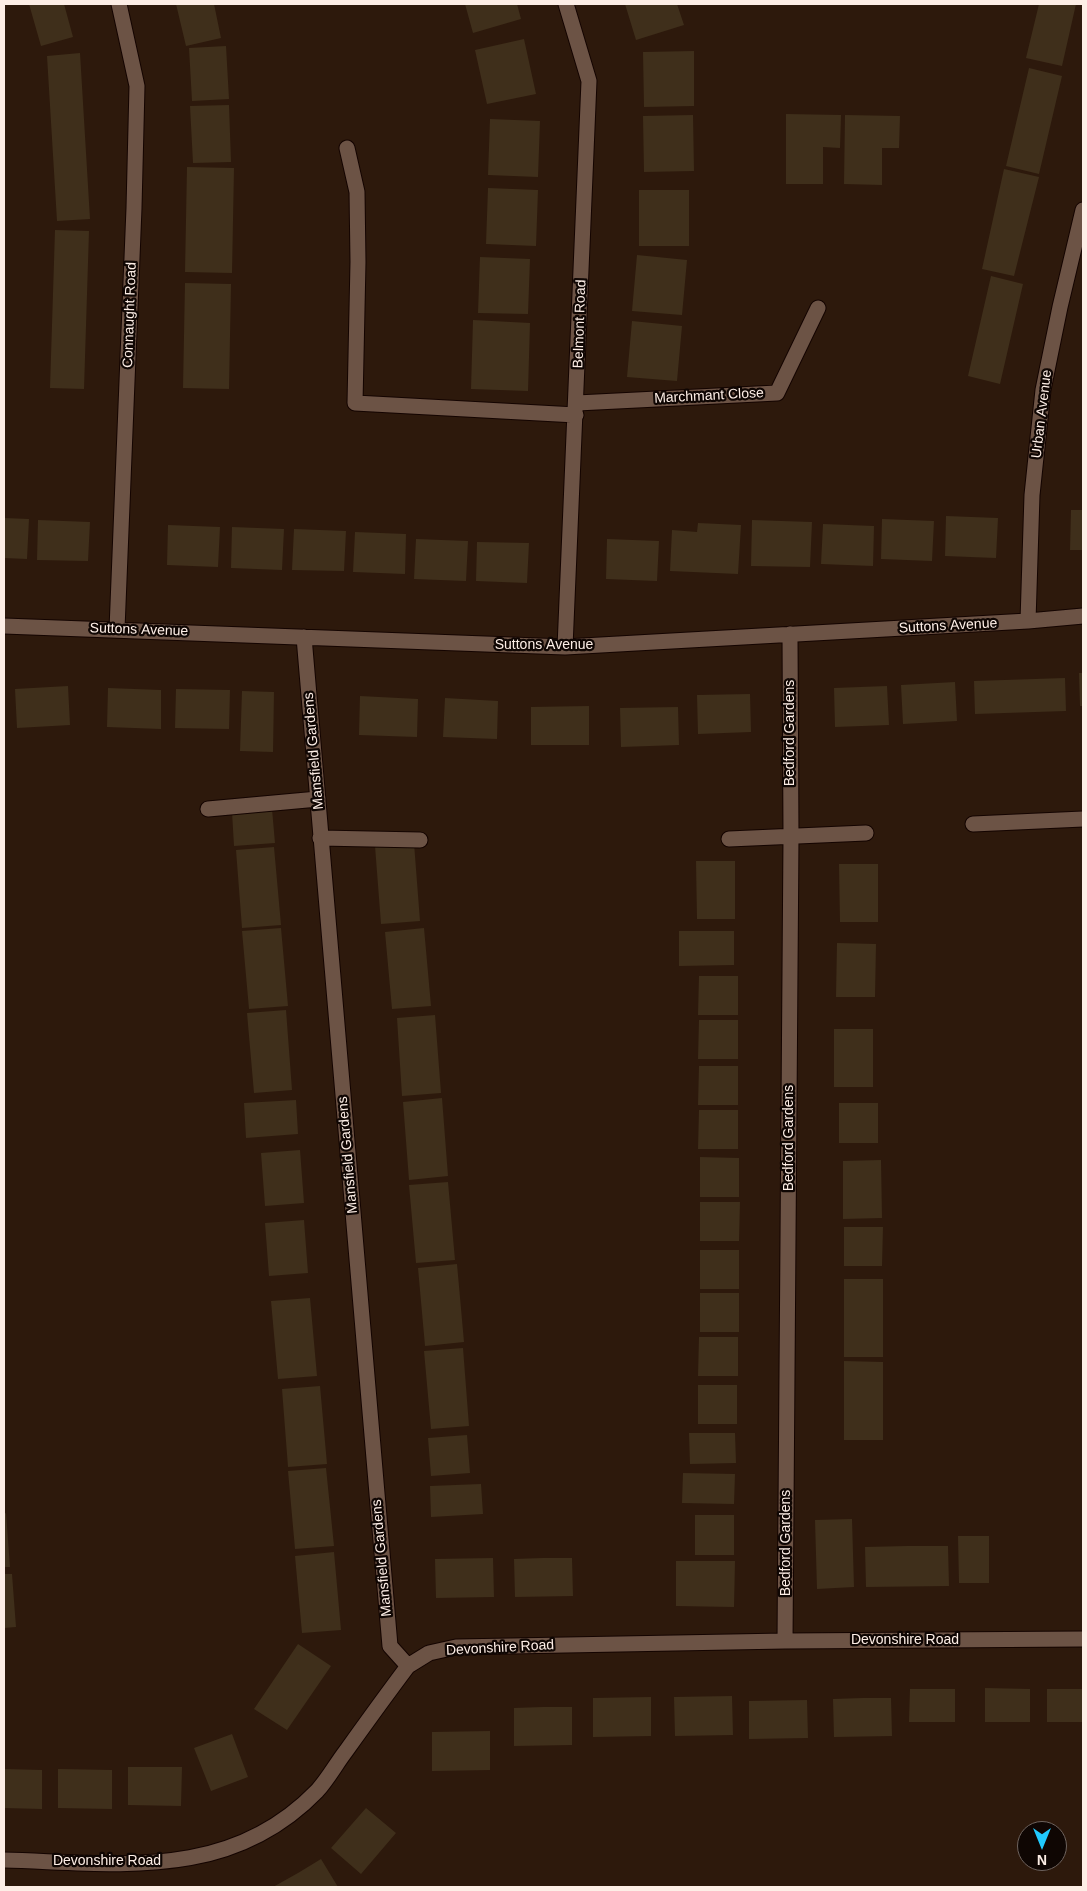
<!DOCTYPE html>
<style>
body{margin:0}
#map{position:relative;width:1087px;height:1891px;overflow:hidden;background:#2d190c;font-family:Helvetica,sans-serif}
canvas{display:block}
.frame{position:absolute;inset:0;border:5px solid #fdeee6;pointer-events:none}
.north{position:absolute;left:1017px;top:1821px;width:50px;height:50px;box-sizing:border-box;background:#0f0603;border:1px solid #6e635e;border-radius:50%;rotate:180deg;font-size:14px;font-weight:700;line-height:20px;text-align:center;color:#fdeee6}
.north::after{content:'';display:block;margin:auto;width:18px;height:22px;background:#21c9fd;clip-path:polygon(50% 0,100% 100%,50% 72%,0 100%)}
</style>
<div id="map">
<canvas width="1087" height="1891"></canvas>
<div class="frame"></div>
<div class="north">N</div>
</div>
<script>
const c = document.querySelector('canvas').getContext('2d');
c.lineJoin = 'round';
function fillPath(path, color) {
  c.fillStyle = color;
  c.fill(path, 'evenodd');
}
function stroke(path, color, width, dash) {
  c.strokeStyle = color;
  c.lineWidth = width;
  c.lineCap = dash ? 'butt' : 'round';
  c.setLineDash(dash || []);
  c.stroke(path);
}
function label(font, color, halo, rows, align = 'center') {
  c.font = font + ' Helvetica,sans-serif';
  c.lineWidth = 4.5;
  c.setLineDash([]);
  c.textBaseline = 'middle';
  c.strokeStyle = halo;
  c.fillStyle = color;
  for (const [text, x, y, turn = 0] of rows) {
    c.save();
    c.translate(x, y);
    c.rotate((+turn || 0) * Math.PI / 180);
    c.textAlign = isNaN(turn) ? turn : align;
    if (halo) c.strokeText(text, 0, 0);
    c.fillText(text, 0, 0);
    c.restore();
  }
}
fillPath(new Path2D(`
 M29,4H64L73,37L41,46Z
 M176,4H214L221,38L186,46Z
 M465,4H517L521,19L473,33Z
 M625,4H677L684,25L636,40Z
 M1039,4H1076L1062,66L1026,58Z
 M524,39L536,94L487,104L475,50Z
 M226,46L229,99L192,101L189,48Z
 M694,51V106L644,107L643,52Z
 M80,53L90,219L57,221L47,56Z
 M1029,68L1062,76L1039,174L1006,166Z
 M229,105L231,162L193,163L190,106Z
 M786,114L841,115L840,148L823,147V184H786Z
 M693,115L694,171L644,172L643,116Z
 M845,115L900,116L899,148H882V185L844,184Z
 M490,119L540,121L538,177L488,175Z
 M187,167L234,168L232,273L185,272Z
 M1004,169L1039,177L1014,276L982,269Z
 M488,188L538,190L536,246L486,244Z
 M639,190H689V246H639Z
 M55,230L89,231L84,389L50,388Z
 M637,255L687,260L682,315L632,311Z
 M480,257L530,259L528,314L478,313Z
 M991,276L1023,284L1000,384L968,376Z
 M185,283L231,284L229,389L183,388Z
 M473,320L530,323L528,391L471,389Z
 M632,321L682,326L677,381L627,377Z
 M1071,510H1083V550H1070Z
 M946,516L998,518L996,558L945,556Z
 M4,518L29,519L27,559L4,558Z
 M882,519L934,521L932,561L881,559Z
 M38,520L90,522L88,561L37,560Z
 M752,520L812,522L810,567L751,566Z
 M698,523L741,525L738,574L670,571L672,530L697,532Z
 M823,524L874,526L873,566L821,564Z
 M168,525L220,527L218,567L167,565Z
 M232,527L284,529L282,570L231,568Z
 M294,529L346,531L344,571L292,570Z
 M355,532L406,534L405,574L353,572Z
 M416,539L468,541L466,581L414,579Z
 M607,539L659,541L657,581L606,579Z
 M477,542L529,543L527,583L476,581Z
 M1079,673H1083V706H1080Z
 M1065,678L1066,711L975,714L974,681Z
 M955,682L957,721L903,724L901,685Z
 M68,686L70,725L17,728L15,689Z
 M887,686L889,725L835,727L834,688Z
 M108,688L161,690V729L107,727Z
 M176,689L230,690L229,729L175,728Z
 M242,691L274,692L273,752L240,751Z
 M750,694L751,732L698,734L697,695Z
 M360,696L418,699L417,737L359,735Z
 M445,698L498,701L497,739L443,737Z
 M589,706V745H531V707Z
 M678,707L679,745L621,747L620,708Z
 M272,809L275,843L234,846L232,812Z
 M414,843L420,921L381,924L375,846Z
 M274,847L281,925L242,928L236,850Z
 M696,861H735V919H697Z
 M839,864H878V922H840Z
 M281,928L288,1006L249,1009L242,931Z
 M424,928L431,1006L392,1009L385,932Z
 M679,931H734V965L679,966Z
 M837,943L876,944L875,997H836Z
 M699,976H738V1015H698Z
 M286,1010L292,1090L254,1093L247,1013Z
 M435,1015L441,1093L402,1096L397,1018Z
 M699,1020H738V1059H698Z
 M834,1029H873V1087H834Z
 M699,1066H738V1105H698Z
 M442,1098L448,1176L409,1180L403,1102Z
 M296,1100L298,1134L246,1138L244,1103Z
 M839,1103H878V1143H839Z
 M699,1110H738V1149H698Z
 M300,1150L304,1203L265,1206L261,1153Z
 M700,1157L739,1158V1197H700Z
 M881,1160L882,1218L843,1219V1161Z
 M448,1182L455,1260L416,1263L409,1185Z
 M700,1202H740L739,1241H700Z
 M304,1220L308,1273L269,1276L265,1223Z
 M844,1227H883L882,1266H844Z
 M700,1250H739V1289H700Z
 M457,1264L464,1342L425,1346L418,1268Z
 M844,1279H883V1357H844Z
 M700,1293H739V1332H700Z
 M310,1298L317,1376L278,1379L271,1301Z
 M699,1337H738V1376H698Z
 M463,1348L469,1426L431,1429L424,1351Z
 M844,1361L883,1362V1440H844Z
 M698,1385H737V1424H698Z
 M320,1386L327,1464L288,1467L282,1389Z
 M689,1433H735L736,1463L690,1464Z
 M467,1435L470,1473L431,1476L428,1438Z
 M326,1468L334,1546L295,1549L288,1471Z
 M683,1473L735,1474L734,1504L682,1503Z
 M481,1484L483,1514L431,1517L430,1486Z
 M6,1513L10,1567H4V1514Z
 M695,1515H734V1555H695Z
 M852,1519L854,1587L817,1589L815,1520Z
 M958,1536H989V1583H959Z
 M907,1546H948L949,1586L866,1587L865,1547Z
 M334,1552L341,1630L302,1633L295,1556Z
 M493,1558L494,1597L436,1598L435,1559Z
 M543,1558H572L573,1596L515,1597L514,1559Z
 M676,1561H735L734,1607L676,1606Z
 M4,1574H12L16,1627L4,1628Z
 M298,1644L331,1666L287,1730L254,1709Z
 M985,1688L1030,1689V1722H985Z
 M910,1689H955V1722H909Z
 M1047,1689H1083V1722H1047Z
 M732,1696L733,1735L675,1736L674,1697Z
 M651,1697V1736L593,1737V1698Z
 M863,1698H891L892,1736L834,1737L833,1699Z
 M807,1700L808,1738L749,1739V1701Z
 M543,1707H572V1745L514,1746V1708Z
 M490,1731V1770L432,1771V1732Z
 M232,1734L248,1777L211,1791L194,1748Z
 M128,1767H182L181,1806L128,1805Z
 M4,1769L42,1770V1809L4,1808Z
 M58,1769L112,1770V1809L58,1808Z
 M366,1808L396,1833L361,1874L331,1848Z
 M321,1859L338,1887H273L298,1873Z`), '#3f2f1b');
const minor = new Path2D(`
 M347,148L357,192L358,262L355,403L576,415
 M577,403L777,393L818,308
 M1028,621L1032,495L1043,390L1060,307L1083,210
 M4,626L565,647L1028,621L1083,616
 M117,629L134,208L137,86L119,4
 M304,637L390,1646L408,1666
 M565,647L589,81L566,4
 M208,809L318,799
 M973,824L1083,819
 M320,838L420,840
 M729,839L866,833
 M785,1641L791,837L790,634
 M4,1860C117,1863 229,1882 317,1791C328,1779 336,1764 346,1751C366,1723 387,1694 408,1666L429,1653L456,1647L785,1641L1083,1639`);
stroke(minor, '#140400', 17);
stroke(minor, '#6c5345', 15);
label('14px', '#fdeee6', '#0f0603', [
 ["Connaught Road",130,315,-88],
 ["Belmont Road",580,324,-88],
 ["Marchmant Close",709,396,-3],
 ["Urban Avenue",1042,414,-83],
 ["Suttons Avenue",948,626,-3],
 ["Suttons Avenue",139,630,2],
 ["Suttons Avenue",544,645],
 ["Bedford Gardens",790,733,-90],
 ["Mansfield Gardens",314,751,-95],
 ["Bedford Gardens",789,1138,-90],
 ["Mansfield Gardens",348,1155,-95],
 ["Bedford Gardens",786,1543,-90],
 ["Mansfield Gardens",382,1558,-95],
 ["Devonshire Road",905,1640],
 ["Devonshire Road",500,1648,-3],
 ["Devonshire Road",107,1861]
]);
</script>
